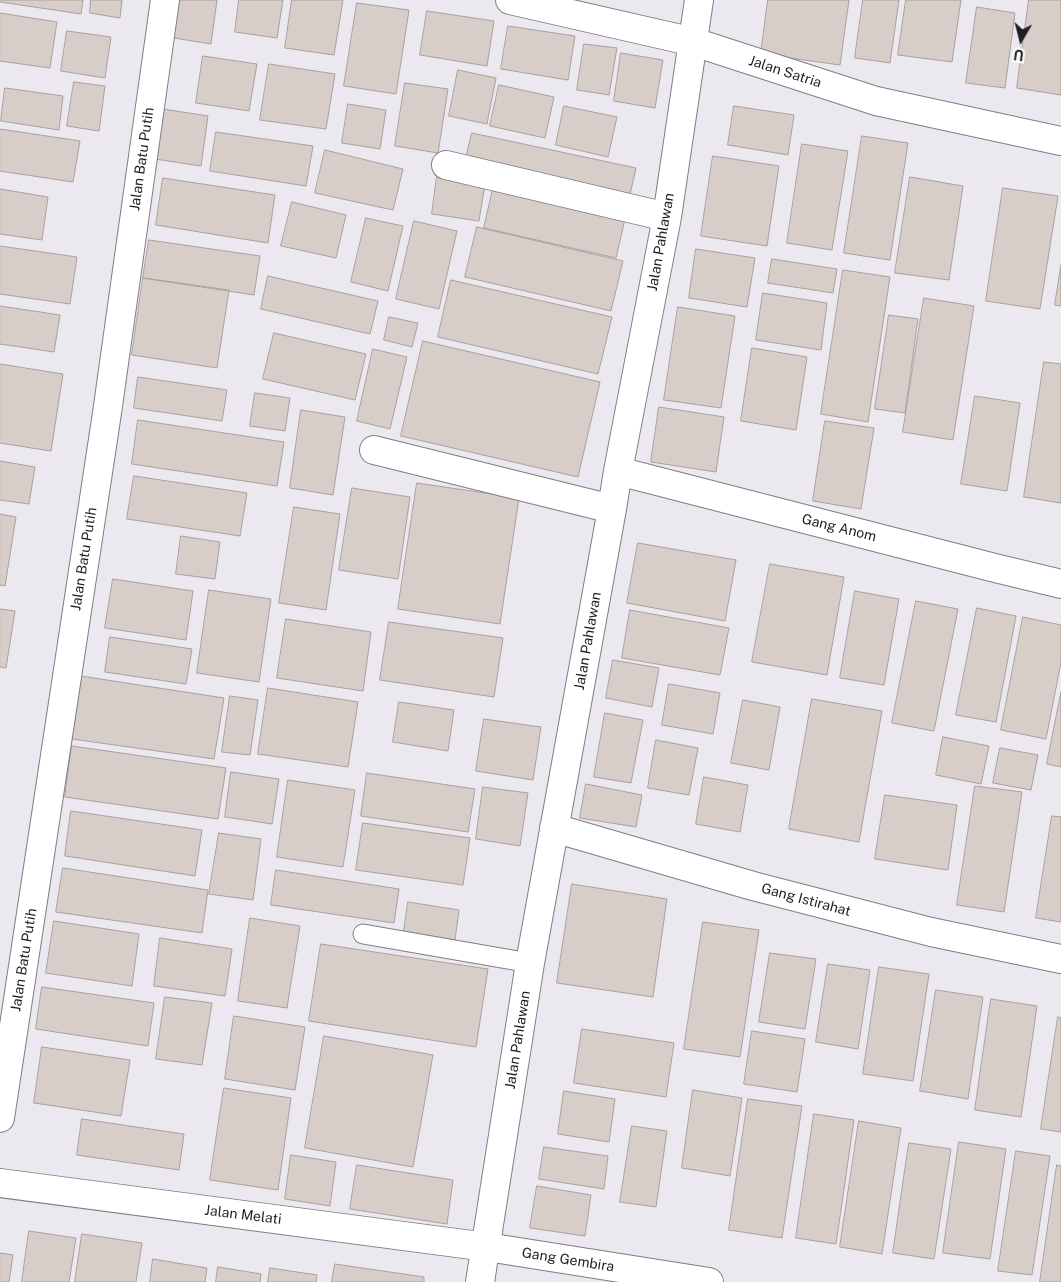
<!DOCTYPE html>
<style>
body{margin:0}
#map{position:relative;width:1061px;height:1282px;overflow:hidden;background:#ece8f0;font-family:"Public Sans",sans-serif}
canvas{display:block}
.north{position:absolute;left:996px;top:15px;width:50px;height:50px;-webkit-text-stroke:4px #fff;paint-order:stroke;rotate:188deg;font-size:14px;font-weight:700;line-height:20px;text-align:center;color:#1f1e20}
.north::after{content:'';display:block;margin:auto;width:18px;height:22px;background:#1f1e20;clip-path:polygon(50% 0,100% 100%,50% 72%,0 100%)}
</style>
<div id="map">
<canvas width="1061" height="1282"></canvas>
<div class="north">U</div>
</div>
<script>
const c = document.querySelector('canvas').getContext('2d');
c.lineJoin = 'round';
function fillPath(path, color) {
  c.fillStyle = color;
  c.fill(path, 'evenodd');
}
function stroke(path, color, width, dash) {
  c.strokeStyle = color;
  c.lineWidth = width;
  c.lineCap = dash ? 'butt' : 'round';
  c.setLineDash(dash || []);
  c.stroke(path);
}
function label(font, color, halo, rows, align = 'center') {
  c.font = font + ' "Public Sans",sans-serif';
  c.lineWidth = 4.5;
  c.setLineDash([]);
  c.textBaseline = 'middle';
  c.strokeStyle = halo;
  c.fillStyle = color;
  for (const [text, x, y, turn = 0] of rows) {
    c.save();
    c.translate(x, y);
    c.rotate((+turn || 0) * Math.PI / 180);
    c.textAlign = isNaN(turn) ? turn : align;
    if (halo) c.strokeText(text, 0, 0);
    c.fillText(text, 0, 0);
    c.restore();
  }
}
const building = new Path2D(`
 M0,0H83L81,14L0,2Z
 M91,0H122L120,18L90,13Z
 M180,0H217L211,44L174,38Z
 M239,0H283L277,38L235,32Z
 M292,0H343L334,55L285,48Z
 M768,0H849L840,65L761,54Z
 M863,0H899L890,63L855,58Z
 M906,0H961L952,62L898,55Z
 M1029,0H1061V95L1017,88Z
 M357,3L409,10L396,94L344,86Z
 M977,7L1015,13L1005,88L966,83Z
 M427,11L494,21L487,66L420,55Z
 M0,13L57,22L50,68L0,61Z
 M508,26L575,36L568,80L501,69Z
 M67,31L111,37L105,78L61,71Z
 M584,44L617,48L609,95L577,90Z
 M621,53L663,60L655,108L614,101Z
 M203,56L257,64L249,111L196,103Z
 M269,64L335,74L326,129L260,120Z
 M458,70L496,78L487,124L449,116Z
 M74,82L105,86L99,131L67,126Z
 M405,83L448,89L438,153L395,146Z
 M499,85L554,97L545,138L490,126Z
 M5,88L63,96L59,130L1,121Z
 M348,104L386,110L380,149L342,143Z
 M564,106L617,117L608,157L556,145Z
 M734,106L794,115L788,155L728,145Z
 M163,109L208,116L201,166L155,159Z
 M0,129L80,141L73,182L0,171Z
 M216,132L313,146L306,186L210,171Z
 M472,133L636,168L629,199L465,163Z
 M862,136L908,143L890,260L844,253Z
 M802,144L848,151L832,250L787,243Z
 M325,150L403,169L393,210L315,193Z
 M713,156L779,166L767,246L701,236Z
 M437,176L485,184L479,221L432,214Z
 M910,177L963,186L949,280L895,273Z
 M163,178L275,195L268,243L156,225Z
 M1003,188L1058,196L1040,309L986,301Z
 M0,189L48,197L42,240L0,234Z
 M493,189L625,219L616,258L484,228Z
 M292,202L346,215L336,258L281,246Z
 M366,218L403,226L388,291L351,282Z
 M414,221L457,231L439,309L396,299Z
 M477,227L623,261L611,311L465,277Z
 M149,240L260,256L254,295L143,278Z
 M0,246L77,257L70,304L0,294Z
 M696,249L755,258L747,307L689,298Z
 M772,259L837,269L833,293L768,283Z
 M1061,265V306L1055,305Z
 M843,270L890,277L868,422L821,414Z
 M268,276L378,301L370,334L261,309Z
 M143,278L229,290L217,368L132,355Z
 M451,280L612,317L598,374L438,337Z
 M763,293L827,303L821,350L756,340Z
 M924,298L974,306L953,440L903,432Z
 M0,306L60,315L54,352L0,344Z
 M678,307L735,316L721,408L664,400Z
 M889,315L918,319L905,413L875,409Z
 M389,317L418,323L412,347L384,340Z
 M274,333L366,354L355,400L263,379Z
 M423,341L600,382L578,477L401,436Z
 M752,348L807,357L796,430L741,421Z
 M373,349L407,357L390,429L357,421Z
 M1044,362L1061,364V503L1024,497Z
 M0,364L63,374L51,451L0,443Z
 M138,377L227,390L222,421L134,408Z
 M255,393L290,398L285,431L250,426Z
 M975,396L1020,403L1007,491L961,484Z
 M659,407L724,417L716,472L651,462Z
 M301,410L345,417L333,495L290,488Z
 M138,420L284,442L277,486L132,464Z
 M825,421L874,428L861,509L813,501Z
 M0,461L35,467L29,504L0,500Z
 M134,476L247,493L240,536L127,519Z
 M417,483L519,498L500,624L398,609Z
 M352,488L410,497L398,579L339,570Z
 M294,507L340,514L326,610L279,603Z
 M0,514L16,517L5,586L0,585Z
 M181,536L220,542L215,579L176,574Z
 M638,543L736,560L725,621L627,603Z
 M770,564L844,577L827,675L752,662Z
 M113,579L193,591L186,640L105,628Z
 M209,590L271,599L259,682L197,673Z
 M855,591L899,599L884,685L840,678Z
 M916,601L958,609L934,731L892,723Z
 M977,608L1016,616L996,722L956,715Z
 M0,609L15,611L6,668L0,667Z
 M630,610L729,628L720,675L622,658Z
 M1023,617L1061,625V662L1046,739L1001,730Z
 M286,619L371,632L363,691L277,678Z
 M389,622L503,638L494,697L380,680Z
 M110,637L192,649L186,684L105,672Z
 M613,660L659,668L652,707L606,698Z
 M81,676L224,698L214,759L72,739Z
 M669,684L720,693L713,734L662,725Z
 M268,688L358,702L348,767L258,754Z
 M1061,692V767L1047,764Z
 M230,696L258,700L250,755L222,752Z
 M812,699L882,711L859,842L789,829Z
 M743,700L780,707L769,770L731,763Z
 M399,702L454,710L448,751L393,742Z
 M605,713L643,720L631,783L594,777Z
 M484,719L541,727L533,780L476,771Z
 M943,737L989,746L981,784L936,775Z
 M656,740L698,748L689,795L648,788Z
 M72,746L226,768L218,819L65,797Z
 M1000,748L1038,755L1031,790L993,783Z
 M231,772L279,779L272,824L225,817Z
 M367,773L475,789L468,832L361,816Z
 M704,777L748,785L740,832L696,824Z
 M288,780L355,790L343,867L277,857Z
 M586,784L642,795L636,827L580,818Z
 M975,786L1022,792L1004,912L957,905Z
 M483,787L528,793L520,846L476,839Z
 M885,795L957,805L948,870L875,859Z
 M71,811L202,830L195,876L65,856Z
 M1052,816L1061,817V922L1036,918Z
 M363,823L470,838L463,885L356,870Z
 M219,833L261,839L253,900L209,894Z
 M63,868L208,890L202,933L56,912Z
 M276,870L399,889L394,923L271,905Z
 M572,884L667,899L653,997L557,983Z
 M408,902L459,910L455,940L404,932Z
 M250,918L300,926L287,1008L238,1001Z
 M54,921L139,934L132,986L46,973Z
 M703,922L759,930L740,1057L684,1049Z
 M160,938L232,949L225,996L154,986Z
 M321,944L488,969L476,1047L309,1021Z
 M770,953L816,959L805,1029L759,1022Z
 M828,964L870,970L858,1049L816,1042Z
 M879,967L929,974L913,1081L863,1074Z
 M42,987L154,1003L148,1046L36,1029Z
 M936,990L983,997L968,1099L920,1091Z
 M165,997L212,1003L202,1065L156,1059Z
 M991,999L1037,1006L1021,1117L975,1110Z
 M234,1016L305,1027L295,1090L225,1079Z
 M1058,1017L1061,1018V1132L1041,1129Z
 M582,1029L674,1043L666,1097L574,1083Z
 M752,1031L805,1039L797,1092L744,1084Z
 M324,1036L433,1055L413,1167L305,1148Z
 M42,1047L130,1060L121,1116L34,1103Z
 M224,1088L291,1098L278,1190L210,1180Z
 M693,1090L742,1098L730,1176L682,1168Z
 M564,1091L615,1099L609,1142L558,1134Z
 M748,1099L802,1106L782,1238L729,1230Z
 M814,1114L854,1120L836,1244L796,1238Z
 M82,1119L184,1134L179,1170L77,1155Z
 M859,1121L901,1128L882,1254L840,1247Z
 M632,1126L667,1131L656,1207L620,1202Z
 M959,1142L1006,1149L990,1259L943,1253Z
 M909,1143L951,1149L934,1259L893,1253Z
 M544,1147L608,1156L604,1189L539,1179Z
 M1016,1151L1050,1156L1032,1275L998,1271Z
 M291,1155L336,1162L330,1206L285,1199Z
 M357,1165L453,1180L447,1224L350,1209Z
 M1057,1165L1061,1166V1282H1040Z
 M537,1186L591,1195L585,1236L530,1228Z
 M29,1231L76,1238L69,1282H22Z
 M82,1234L142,1243L136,1282H75Z
 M0,1253L13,1255L9,1282H0Z
 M153,1259L207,1268L205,1282H150Z
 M335,1264L424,1277V1282H332Z
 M218,1267L261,1274L260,1282H216Z
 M270,1268L317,1275L316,1282H268Z`);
fillPath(building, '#d7ceca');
stroke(building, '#a9a09d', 1);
const lane = new Path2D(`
 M363,934L530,963`);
const street = new Path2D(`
 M510,0L694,42L876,101L1061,141
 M446,165L667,217
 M374,450L612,509
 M618,471L995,568L1061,584
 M554,828L753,886L931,932L1061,959
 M0,1118L107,413L165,0
 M0,1183L487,1247L709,1282
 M480,1282L530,963L612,509L618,471L667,217L699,0`);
stroke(lane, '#817d84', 21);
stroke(street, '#817d84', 30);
stroke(lane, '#fff', 19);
stroke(street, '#fff', 28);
label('14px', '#1f1e20', '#fff', [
 ["Jalan Satria",785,72,18],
 ["Jalan Batu Putih",142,159,-82],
 ["Jalan Pahlawan",661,242,-80],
 ["Gang Anom",839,528,14],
 ["Jalan Batu Putih",84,559,-81],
 ["Jalan Pahlawan",588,641,-80],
 ["Gang Istirahat",806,900,15],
 ["Jalan Batu Putih",24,960,-81],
 ["Jalan Pahlawan",518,1040,-81],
 ["Jalan Melati",243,1215,7],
 ["Gang Gembira",568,1260,9]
]);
</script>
